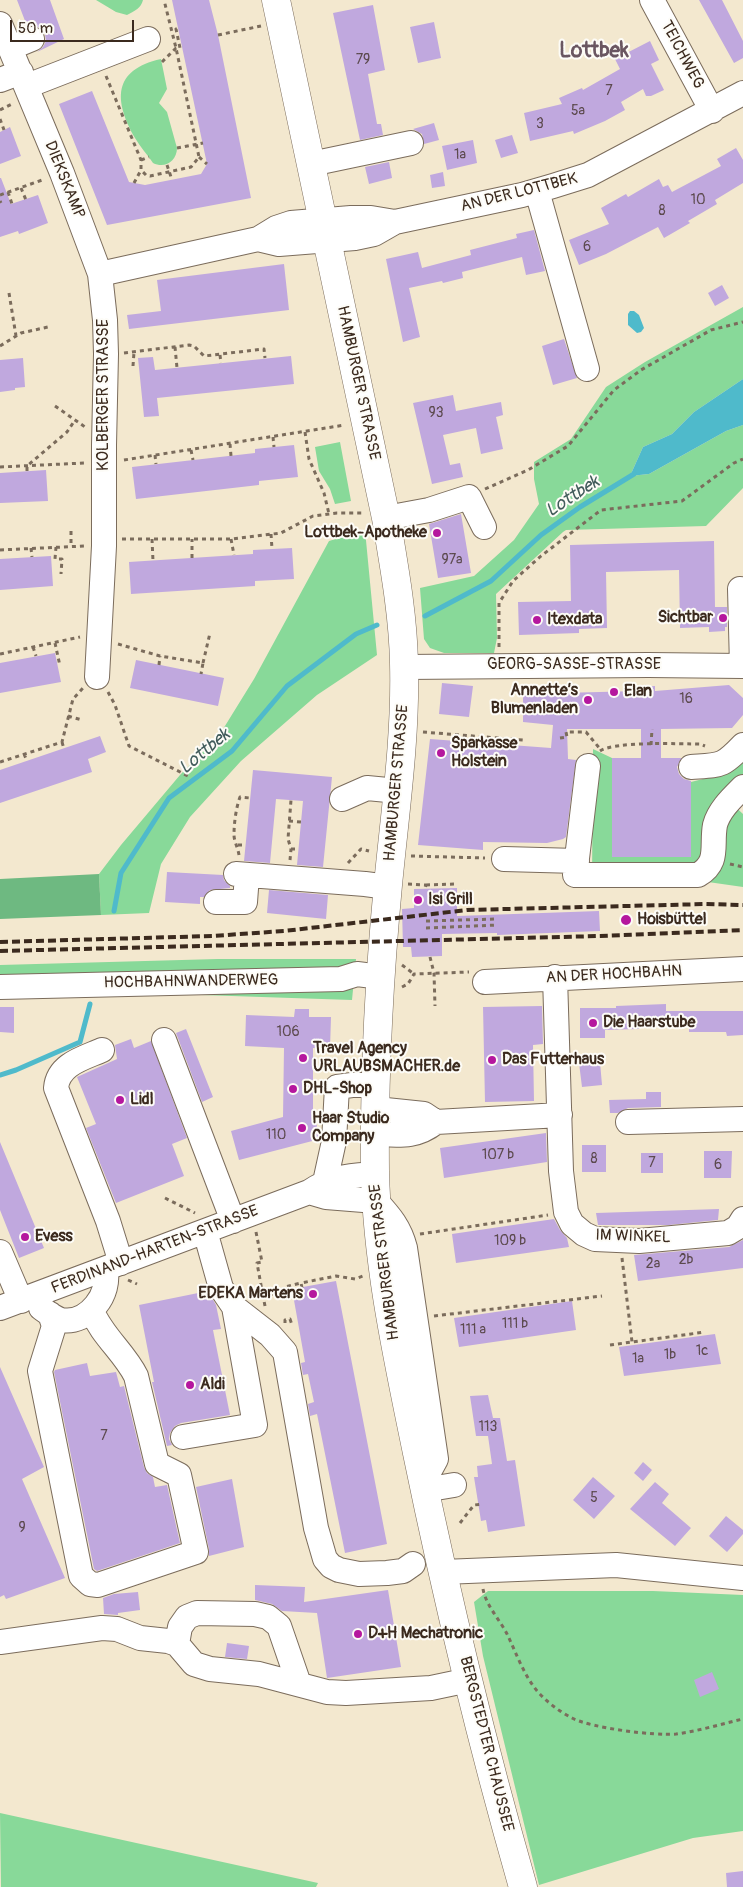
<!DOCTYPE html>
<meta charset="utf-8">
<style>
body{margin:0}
#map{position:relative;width:743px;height:1887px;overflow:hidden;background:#f3e8cf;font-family:Pangolin,sans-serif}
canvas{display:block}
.scale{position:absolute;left:10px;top:20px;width:124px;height:22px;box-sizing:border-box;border:2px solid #3b2a1e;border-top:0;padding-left:6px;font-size:15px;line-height:18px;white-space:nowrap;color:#3b2a1e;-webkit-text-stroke:4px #fdfcf7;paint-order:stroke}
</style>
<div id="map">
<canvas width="743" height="1887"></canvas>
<div class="scale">50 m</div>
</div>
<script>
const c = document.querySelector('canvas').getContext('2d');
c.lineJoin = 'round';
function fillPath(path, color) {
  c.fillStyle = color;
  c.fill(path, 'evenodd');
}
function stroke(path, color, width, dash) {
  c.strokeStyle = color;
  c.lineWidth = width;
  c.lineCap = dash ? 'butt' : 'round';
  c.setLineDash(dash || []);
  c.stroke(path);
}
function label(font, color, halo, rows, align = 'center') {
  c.font = font + ' Pangolin,sans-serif';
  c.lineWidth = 4;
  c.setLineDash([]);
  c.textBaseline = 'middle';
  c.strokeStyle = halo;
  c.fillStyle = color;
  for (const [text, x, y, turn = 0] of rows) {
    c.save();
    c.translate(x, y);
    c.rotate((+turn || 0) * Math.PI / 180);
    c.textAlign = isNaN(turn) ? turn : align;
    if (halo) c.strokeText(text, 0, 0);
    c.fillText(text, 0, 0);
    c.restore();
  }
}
fillPath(new Path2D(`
 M96,0H143C141,8 135,11 127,15L116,12Z
 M161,59L167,89L159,103L167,112L177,148C177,161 165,169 153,163C148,155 140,147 135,138C114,101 112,70 161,59Z
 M743,307V379L694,412L672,434L643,447L630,476L649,474L726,431L743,425V488L706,526L566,530L563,532L496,594L497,638L494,653H444L430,648L424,639L420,588L474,576L514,540L539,504L534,479V462L571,439L606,387L645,362Z
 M340,442L351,501L335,504L330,489L319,471L315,447Z
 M365,530L377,655L317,695L241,761L190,817L161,864L149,913L101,915L99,874L121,845L180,775L220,734L254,679L329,541Z
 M593,749L612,758V857H691V782L723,774L743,752V781L727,799L743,814V887L701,881L592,882Z
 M218,959H356L352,1000L81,991L0,993V965Z
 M488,1591H653L743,1595V1831L693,1838L539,1885L483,1656L474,1602Z
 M0,1813L318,1883L316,1887H1Z`), '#88d999');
fillPath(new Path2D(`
 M99,874L101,915L0,919V879Z`), '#6eb981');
fillPath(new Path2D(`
 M630,311H634L639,315L644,328L641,332L637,333L628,325V314Z
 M743,379V425L726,431L649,474L630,476L643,447L672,434L694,412Z`), '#4fbacb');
stroke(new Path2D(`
 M425,616L491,581L541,535L580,507L634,474
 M114,911L121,873L169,798L232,751L287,686L356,634L377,625
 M0,1075L16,1070L80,1042L90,1004`), '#4fbacb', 5);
fillPath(new Path2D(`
 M17,0H50L64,39L37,52L43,47L46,41L45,34L40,28L33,25L27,26Z
 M172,0H209L218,35L251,198L107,225L59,104L92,91L129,182L145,185L201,174L207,164Z
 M699,0H722L743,41V58L734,63Z
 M373,5L385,70L368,74L377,124H381L383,135L360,140L333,13Z
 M434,22L441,58L418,63L410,27Z
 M650,41L659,60L651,64L664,90L651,96H646L643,89L621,102L625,110L605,121L574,134L573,131L530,141L524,113L562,104L559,98L582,88L583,90L620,69L615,59Z
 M434,123L439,140L424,144L422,134L413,129Z
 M10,127L21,156L0,164V132Z
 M512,135L518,153L501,158L495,140Z
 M473,140L477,163L447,170L442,146Z
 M736,148L743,160V183L715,200L717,204L688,221L690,223L664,238L658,227L606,254L579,265L569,240L609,224L601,208L626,194L628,197L659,179L663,187L668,185L672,192L721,166L717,159Z
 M389,162L392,178L369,184L365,167Z
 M443,172L445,186L432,188L430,175Z
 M0,178H1L11,204L38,195L48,223L19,234L18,231L0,237Z
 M534,230L545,271L526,275L522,257L462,272L463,278L443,283L442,281L409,288L420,337L403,342L386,259L418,252L422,268L471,255L470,250L517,238L516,234Z
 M284,264L289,310L129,329L127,315L161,311L157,280Z
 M722,285L729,298L715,306L708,293Z
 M564,339L577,378L553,385L542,346Z
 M291,356L294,384L157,398L159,416L144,417L138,358L153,357L155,370Z
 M23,358L25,387L15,388V390L0,392V360Z
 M453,395L456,411L501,402L503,415L496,417L503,449L481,454L476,428L443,435L450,465L460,463L463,477L432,484L413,403Z
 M294,445L298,477L259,481V485L136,499L132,467L255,453V449Z
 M46,470L48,501L0,503V473Z
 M461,514L471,573L438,578L429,524Z
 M714,541L715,607H727V627H725V631L709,632V627L680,628L679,570L606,572L607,628L579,629V633L519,635L518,602L571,601L570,545Z
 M292,548L294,579L255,581V586L131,594L129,562L253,554V550Z
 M51,556L53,586L0,590V559Z
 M55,653L61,682L0,693V663Z
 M136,660L224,678L218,706L130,688Z
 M442,683L473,686L469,717L439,714Z
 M729,685L743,698V715L732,728L661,729V758H682L677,767L679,774L684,779L691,781V857H612V758H641V729H567L568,759L576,760L566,837L563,839L547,843L483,842V850L418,845L430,739L551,748L553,725L523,722V694L638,691L637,687L655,686V691Z
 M100,736L106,752L88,759L92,772L0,803V770Z
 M253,770L332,777L323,867L297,865L303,801L276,799L270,863L244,861Z
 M167,872L223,875L224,880L230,886V888L210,890L204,897H200V904L165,902Z
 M457,888V916L599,911L600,931L497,935V933L442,934V956L412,957L411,947H403L402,909L414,908V889Z
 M269,890L328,895L326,919L267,913Z
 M666,1004V1011H743V1035L727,1036L726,1032H689V1026L639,1027V1029L605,1030V1038H580V1008H616V1006Z
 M542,1006L543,1044L533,1045L534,1101L485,1102L483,1007Z
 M0,1007H14V1033L0,1032Z
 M295,1009H309V1017H331L330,1049L313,1048V1110L320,1139L239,1160L231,1131L283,1117L284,1048L245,1046L246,1015L294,1017Z
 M186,1029L213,1097L202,1102L176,1033Z
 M131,1039L134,1048L151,1041L187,1138L172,1144L184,1176L116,1203L86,1128L96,1124L77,1077L117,1059L115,1045Z
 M600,1062L602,1085L582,1087L579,1063Z
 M646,1092H661V1107L628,1108L618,1113H610L609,1100L646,1099Z
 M546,1133L547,1162L444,1178L440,1148Z
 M0,1142L44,1248L19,1258L0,1210Z
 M582,1145H606V1172H582Z
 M704,1151H732L731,1178H704Z
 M641,1153H663V1173H641Z
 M719,1209L718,1220L669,1225H598L596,1213Z
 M554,1219L560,1230L567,1238L569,1247L456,1263L452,1234Z
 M743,1240V1268L638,1281L634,1255L729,1247Z
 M336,1281L387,1544L345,1553L317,1414L310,1416L308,1404L314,1402L308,1374L303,1375L301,1363L305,1362L292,1289Z
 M208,1291L216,1305L221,1329L213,1330L230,1415L181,1423L175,1426L170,1433L169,1439L172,1445L167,1446L152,1382H154L139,1305Z
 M572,1301L576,1330L459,1347L454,1318Z
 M715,1334L721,1364L624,1376L619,1347Z
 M87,1363L90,1376L116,1372L120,1387L124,1386L144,1467L147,1473L153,1477L155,1487L167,1485L180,1543L97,1571L94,1569L54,1372L55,1370Z
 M0,1367L44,1467L22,1479L65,1578L6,1599L4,1595L0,1597Z
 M488,1395L493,1418H500L507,1461L515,1460L525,1526L488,1532L486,1520L481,1521L474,1477H478L477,1466L492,1464L488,1436H476L470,1396Z
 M643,1462L652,1470L643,1481L634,1473Z
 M593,1477L615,1496L594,1519L573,1500Z
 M232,1479L244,1547L209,1556V1549L196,1487Z
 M655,1482L669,1494L662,1503L691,1528L675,1546L630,1509Z
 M726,1516L743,1530V1534L727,1552L709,1536Z
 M255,1585L305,1587L304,1602L388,1590L401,1667L327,1678L317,1613L282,1611L272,1604L255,1600Z
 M138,1592L140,1610L118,1613V1615L104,1614L103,1598L114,1594Z
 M227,1643L249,1646L247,1659L225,1657Z
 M712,1672L719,1689L700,1697L694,1680Z
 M743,1871V1887H727L726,1873Z`), '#c0a8de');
const minor = new Path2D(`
 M652,0L712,111
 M0,24L62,173L100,274L105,320L106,354L104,445V546L97,677
 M10,48L32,39
 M0,80L21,72
 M27,86L148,39
 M311,164L411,143
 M537,191L587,369
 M258,239L279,244L355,238L374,234L395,222L522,195L553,186L588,175L743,93
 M100,274L258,239L276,228L291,223L351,218H371L395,222
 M386,518L429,510L469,497L484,527
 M740,589L742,666
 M404,667L648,665L743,666
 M588,766L575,875H698C720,862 711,846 715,825C719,810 732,798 743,787
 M691,767C721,765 722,767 743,745
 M342,799L367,788L398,791
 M504,859L577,861
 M236,874L365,884L388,887
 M216,902H245L247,875
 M555,977L561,1171L566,1212L572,1224L584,1234L595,1239L639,1241L728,1233L738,1227L743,1219
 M485,982L743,969
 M0,987L341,979L357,974L381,977
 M164,1040L233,1221
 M102,1050C84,1058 58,1064 56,1088L108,1221L121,1263
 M376,1109L424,1114L436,1122
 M628,1122L743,1119
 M375,1134C399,1135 416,1138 436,1122L560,1115
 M325,1182L334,1141L337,1087L352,1085H376
 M309,1192L326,1197L376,1201C390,1216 400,1228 405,1248L436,1459L423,1483
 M0,1252L21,1301
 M234,1307L270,1335L285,1352L316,1528L325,1559L331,1566L339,1570L359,1574L387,1573L403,1571L413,1564
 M0,1308L309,1192C333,1176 348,1176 375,1174
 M41,1308C47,1312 54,1318 61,1320C88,1325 112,1293 105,1269
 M50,1314L54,1326L40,1371L81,1576L90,1584L98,1585L196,1552L179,1475L157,1464L136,1376C124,1352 102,1336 92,1311
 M183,1437L255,1425L234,1307L221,1288L205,1231
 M424,1490L454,1485
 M443,1572L616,1565L743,1578
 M0,1642L102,1628L117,1629L140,1638L168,1641L177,1644L194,1664L210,1669L259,1674L327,1692L346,1693L431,1688L469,1680
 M177,1644L180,1627L187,1617L197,1613L255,1614L268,1617L279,1626L299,1684`);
const major = new Path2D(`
 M276,0L386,518C394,566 403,614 404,663C406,737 395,812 388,885C379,980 374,1076 375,1171C377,1266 398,1360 417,1453C447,1599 482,1744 523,1887`);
stroke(minor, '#7b6c5c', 26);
stroke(major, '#7b6c5c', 29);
stroke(new Path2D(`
 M218,35L261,26
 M162,62L176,48H180L176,29H179
 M106,76L141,160V170L146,175L150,176L191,167L199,157L176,48L164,0
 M0,110L12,104
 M0,119L4,130
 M177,148L203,143
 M199,157L207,164
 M141,160L149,157
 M167,165L172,180
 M134,183L141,170
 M21,188L26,200
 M8,192L12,204
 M0,195L45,179
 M0,201L1,203
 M9,293L16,336
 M0,346L21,333L48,327
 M175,347L177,368
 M124,353L189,345L194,346L204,356L264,349L265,358
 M220,355L221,363
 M133,366L134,352
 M55,406L85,427
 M305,432L309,459L324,493L329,514
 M273,437L274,447
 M230,444L231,456
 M191,450L193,460
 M155,455L156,464
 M124,460L345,425
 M0,467L85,463
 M27,471V466L67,432L75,420
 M485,489L528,470L568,446L614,390L641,370L711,330L743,322
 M71,531V546
 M271,534L272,549
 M122,539H231L281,533L313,516L337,513H364
 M152,539L153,561
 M231,539L234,555
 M56,547L55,559H62L61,574
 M31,548L32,557
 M0,550L84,546
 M192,558V539
 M55,643L60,666
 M118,644L160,656L203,663L201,674
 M33,647L36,656
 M499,647V603L513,581L541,556L601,510L682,501L734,463L743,459
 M0,654L80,637
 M203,663L210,633
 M159,665L160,656
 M108,692L115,705L129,746L190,777
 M68,716L82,720
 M423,732L523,740
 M560,738L567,737L566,732H586L601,750
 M62,742L64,749
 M651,745L652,729
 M600,751C615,741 679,744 700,744L705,746
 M24,754L27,761
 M0,762L62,742L73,699L83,688
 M289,821L301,822
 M238,845H245
 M291,849H299
 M239,855C238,848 234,841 234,835C234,823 236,808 240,797L250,798
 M411,856L485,858
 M290,860L291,849L288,839L291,800
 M348,863L361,849L369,851
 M730,864L743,867
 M408,884L426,885L425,889
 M426,885L454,884
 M426,921L497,919
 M426,928L497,925
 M430,957L434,973L435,1006
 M402,965L414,974
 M402,987L408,984L414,974L469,972
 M165,1198L195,1213
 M256,1232L262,1262L257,1263L263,1296
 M420,1234L548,1215
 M622,1258L632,1342
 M128,1280L137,1284
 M302,1288L301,1283L336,1276L355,1279L363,1276
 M265,1306L263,1296L286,1291L285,1287L301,1283
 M434,1316L602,1296
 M285,1323V1320L290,1319L292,1325
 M610,1345L705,1332
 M460,1523L474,1505L483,1504
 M483,1589C486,1606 501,1621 508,1636C516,1653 523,1672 534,1687C543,1699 558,1711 572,1718C591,1728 654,1736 676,1734C699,1731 721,1724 743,1719`), '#7b6c5c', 3, [4, 4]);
stroke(minor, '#fff', 24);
stroke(major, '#fff', 28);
stroke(new Path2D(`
 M0,942L212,936L284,931L467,910L706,904L743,905
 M0,951L600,936L743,930`), '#3b2a1e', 4, [8, 4]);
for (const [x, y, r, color] of [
 [437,533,5,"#b5179e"],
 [723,618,5,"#b5179e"],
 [537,620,5,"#b5179e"],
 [614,692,5,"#b5179e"],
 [588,700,5,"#b5179e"],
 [441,753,5,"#b5179e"],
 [418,900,5,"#b5179e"],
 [626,920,6,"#b5179e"],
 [593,1023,5,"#b5179e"],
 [303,1058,5,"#b5179e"],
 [492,1060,5,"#b5179e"],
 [293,1089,5,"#b5179e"],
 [120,1100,5,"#b5179e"],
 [302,1128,5,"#b5179e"],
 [25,1237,5,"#b5179e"],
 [313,1294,5,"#b5179e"],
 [190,1385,5,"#b5179e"],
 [358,1634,5,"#b5179e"]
]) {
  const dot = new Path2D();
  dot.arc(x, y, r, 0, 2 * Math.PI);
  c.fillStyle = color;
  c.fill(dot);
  stroke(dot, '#fdfcf7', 2);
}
label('14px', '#5c4a4e', null, [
 ["79",363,60],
 ["7",609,91],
 ["5a",578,111],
 ["3",540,124],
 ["1a",460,155],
 ["10",698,200],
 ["8",662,211],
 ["6",587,247],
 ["93",436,413],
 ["97a",452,560],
 ["16",686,699],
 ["106",288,1032],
 ["110",276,1135],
 ["107 b",498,1155],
 ["8",594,1159],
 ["7",652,1163],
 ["6",718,1165],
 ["109 b",510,1241],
 ["2b",686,1260],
 ["2a",653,1264],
 ["111 b",515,1324],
 ["111 a",473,1330],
 ["1c",702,1351],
 ["1b",670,1355],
 ["1a",638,1359],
 ["113",488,1427],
 ["7",104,1436],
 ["5",594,1498],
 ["9",22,1528]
]);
label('16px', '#3b2a1e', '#fdfcf7', [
 ["TEICHWEG",682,55,62],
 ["DIEKSKAMP",64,180,68],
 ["AN DER LOTTBEK",519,193,-14],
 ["HAMBURGER STRASSE",358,383,78],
 ["KOLBERGER STRASSE",104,395,-90],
 ["GEORG-SASSE-STRASSE",574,665],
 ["HAMBURGER STRASSE",397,783,-85],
 ["AN DER HOCHBAHN",614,975,-3],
 ["HOCHBAHNWANDERWEG",191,982,-1],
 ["IM WINKEL",633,1237,2],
 ["FERDINAND-HARTEN-STRASSE",155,1250,-21],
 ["HAMBURGER STRASSE",385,1262,-97],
 ["BERGSTEDTER CHAUSSEE",486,1744,76]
]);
label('bold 16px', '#3b2a1e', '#fdfcf7', [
 ["Lottbek-Apotheke",427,533,"right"],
 ["Sichtbar",713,618,"right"],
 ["Itexdata",547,620],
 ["Annette’s",578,691,"right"],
 ["Blumenladen",578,709,"right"],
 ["Elan",624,692],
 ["Sparkasse",451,744],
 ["Holstein",451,762],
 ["Isi Grill",428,900],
 ["Hoisbüttel",637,920],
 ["Die Haarstube",603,1023],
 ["Travel Agency",313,1049],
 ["URLAUBSMACHER.de",313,1067],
 ["Das Futterhaus",502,1060],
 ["DHL-Shop",303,1089],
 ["Lidl",130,1100],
 ["Haar Studio",312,1119],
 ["Company",312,1137],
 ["Evess",35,1237],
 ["EDEKA Martens",303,1294,"right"],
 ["Aldi",200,1385],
 ["D+H Mechatronic",368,1634]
], 'left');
label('italic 18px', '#425c5b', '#fdfcf7', [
 ["Lottbek",573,497,-33],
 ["Lottbek",205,752,-40]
]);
label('bold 21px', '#6a5661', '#fdfcf7', [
 ["Lottbek",594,52]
]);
</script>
